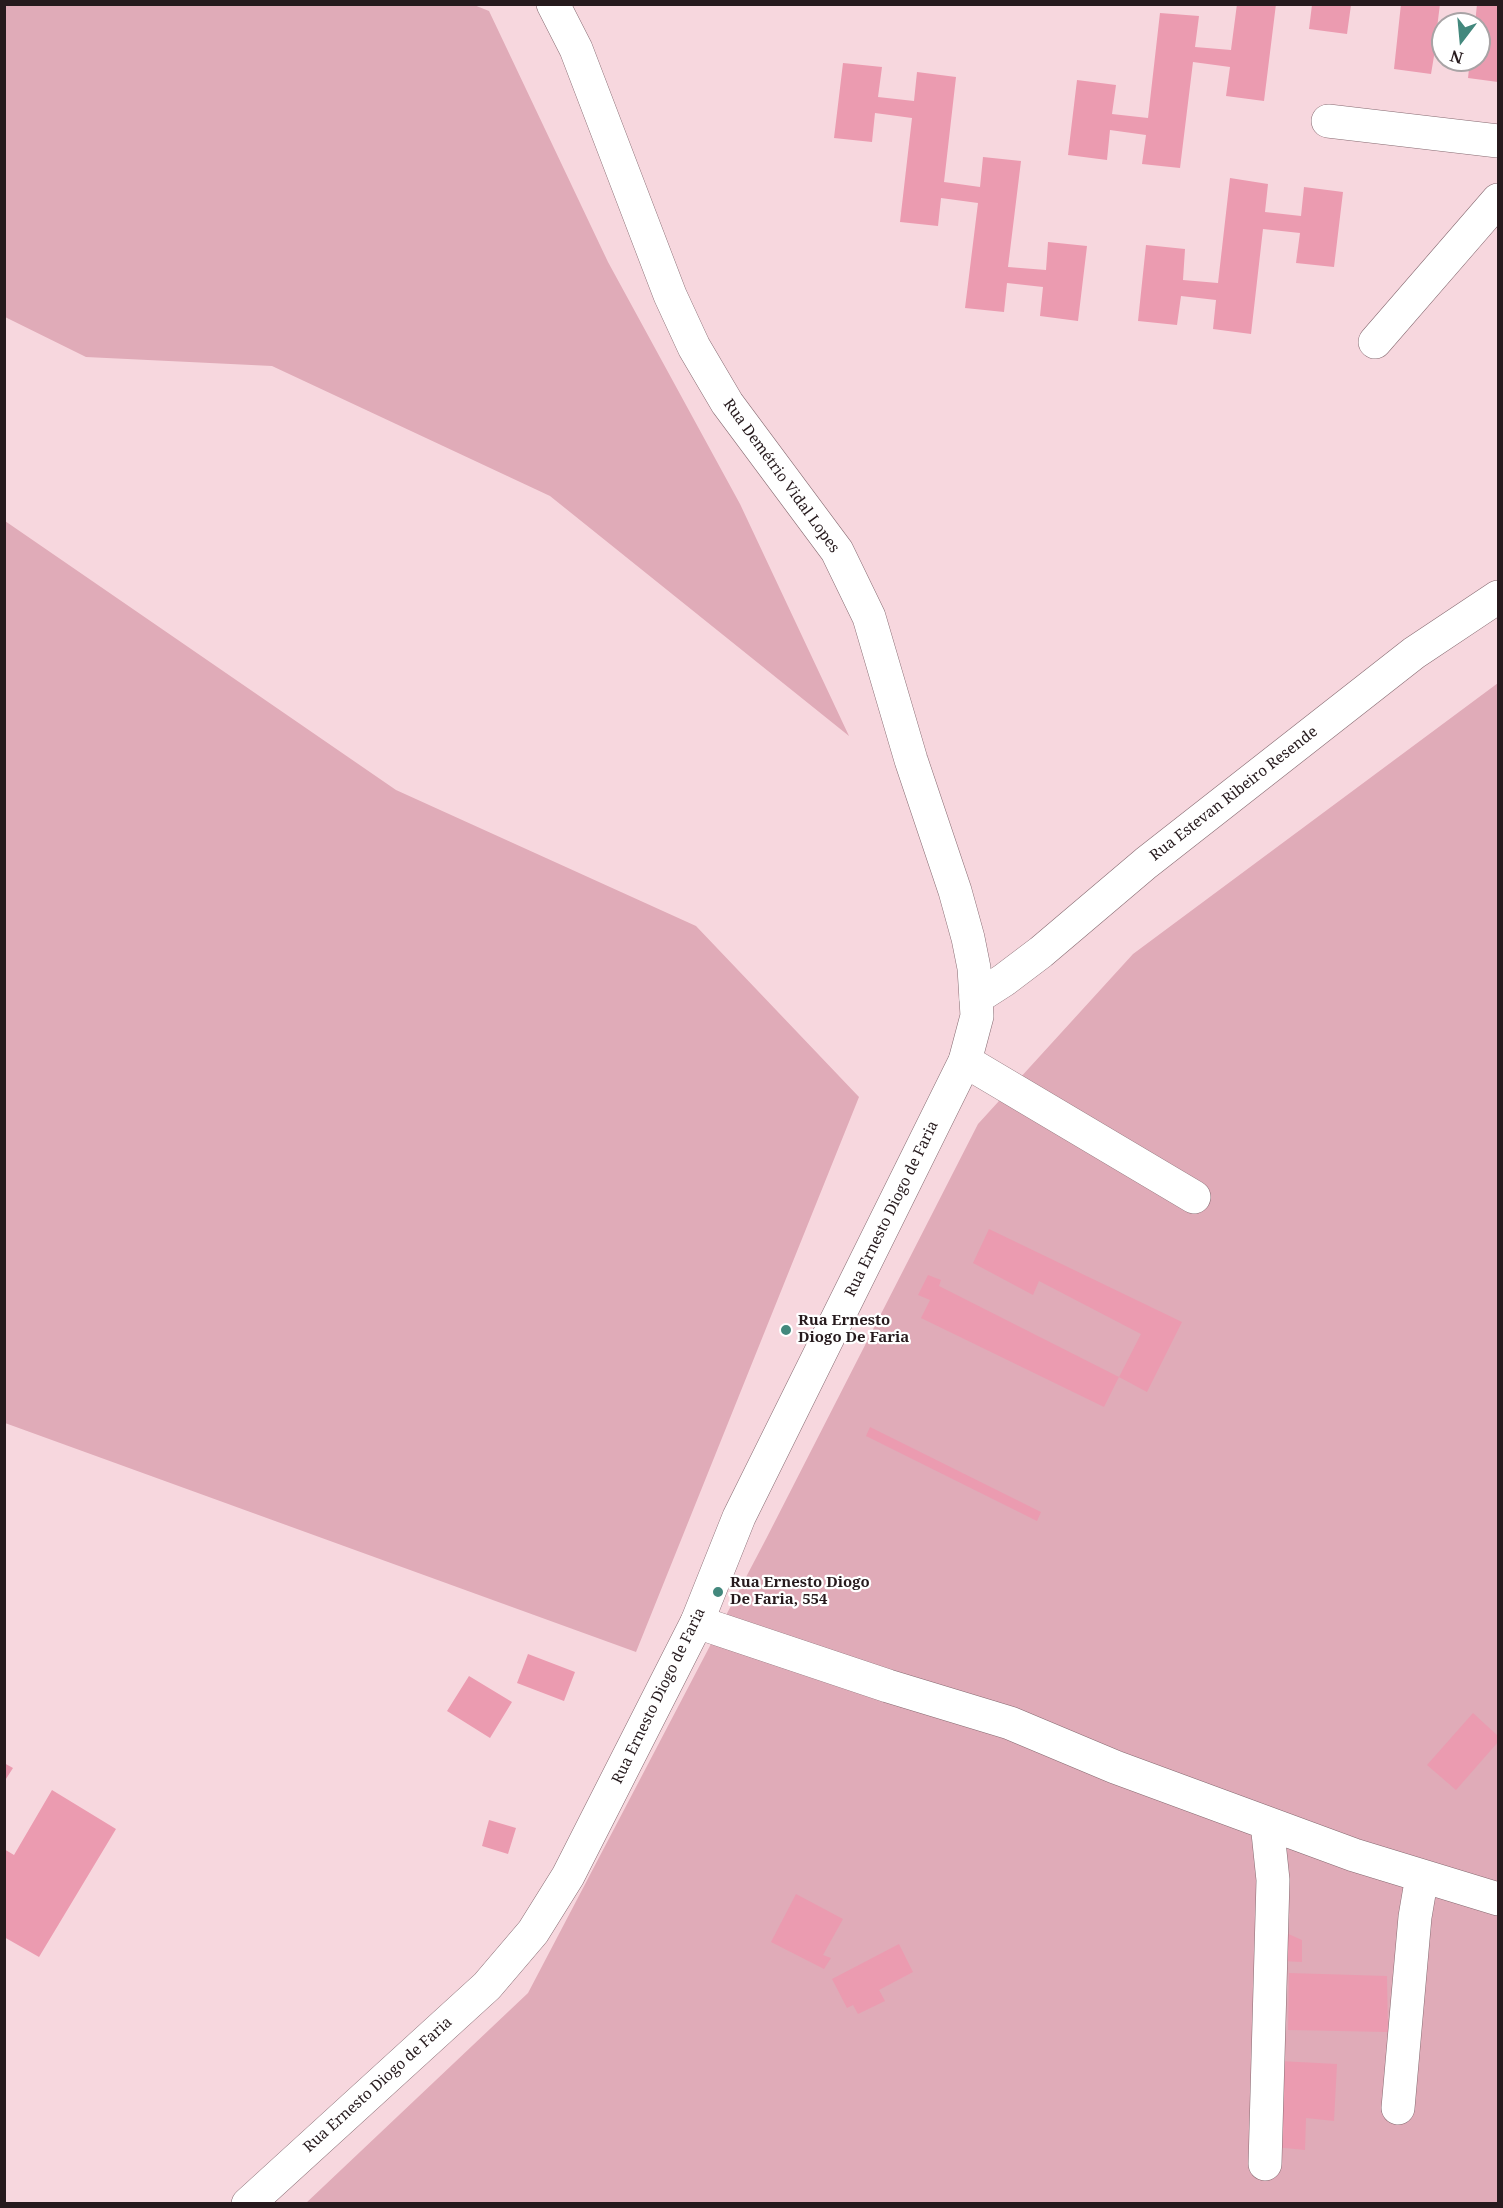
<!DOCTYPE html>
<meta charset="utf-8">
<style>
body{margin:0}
#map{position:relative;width:1503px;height:2208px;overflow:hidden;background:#f7d7de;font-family:"Noto Serif",serif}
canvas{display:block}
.frame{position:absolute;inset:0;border:6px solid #261a1d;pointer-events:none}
.north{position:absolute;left:1431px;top:12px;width:60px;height:60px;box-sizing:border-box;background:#fff;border:2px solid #a8a3a5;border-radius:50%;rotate:196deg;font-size:16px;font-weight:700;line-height:24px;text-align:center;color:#261a1d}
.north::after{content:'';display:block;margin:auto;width:21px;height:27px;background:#43887d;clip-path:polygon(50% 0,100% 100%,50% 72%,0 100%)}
</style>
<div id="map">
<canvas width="1503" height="2208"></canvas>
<div class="frame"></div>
<div class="north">N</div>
</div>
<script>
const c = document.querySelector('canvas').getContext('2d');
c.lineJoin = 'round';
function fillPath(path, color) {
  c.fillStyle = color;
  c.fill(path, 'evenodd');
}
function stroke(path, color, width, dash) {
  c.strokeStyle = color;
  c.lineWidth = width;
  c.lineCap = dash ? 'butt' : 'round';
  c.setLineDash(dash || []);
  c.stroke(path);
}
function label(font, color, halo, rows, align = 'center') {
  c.font = font + ' "Noto Serif",serif';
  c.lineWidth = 4.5;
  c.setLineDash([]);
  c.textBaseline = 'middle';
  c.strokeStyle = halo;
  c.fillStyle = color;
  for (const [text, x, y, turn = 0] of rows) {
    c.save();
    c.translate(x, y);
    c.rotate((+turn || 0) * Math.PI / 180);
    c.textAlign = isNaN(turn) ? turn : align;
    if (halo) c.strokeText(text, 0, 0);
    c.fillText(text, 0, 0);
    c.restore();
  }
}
fillPath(new Path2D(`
 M474,5L489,11L608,262L740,504L849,736L550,496L272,366L86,357L5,317V5Z
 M5,521L396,790L696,926L859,1097L636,1652L5,1423Z
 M1498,683V2203L305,2204L528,1993L766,1539L978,1124L1133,954Z`), '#e0abb8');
fillPath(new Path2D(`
 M1237,4H1276L1264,101L1226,96L1230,67L1193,62L1180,168L1142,164L1146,135L1110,130L1107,160L1068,155L1077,80L1116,85L1112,114L1148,118L1160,13L1199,16L1195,47L1231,50Z
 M1401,4H1440L1437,28L1443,29V45L1436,44L1431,74L1394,69Z
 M1477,4H1498V82L1468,78L1470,60H1479V24H1475Z
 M1312,5H1351L1347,34L1309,29Z
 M843,63L882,67L878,97L914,101L917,72L956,77L944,182L980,187L983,157L1021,161L1008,267L1046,270L1048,242L1087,246L1078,321L1040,316L1043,287L1007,283L1004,312L965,308L978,203L941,198L938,226L900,222L912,118L875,113L872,142L834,138Z
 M1230,178L1268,184L1265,212L1301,216L1304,187L1343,192L1334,267L1296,263L1300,233L1263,229L1251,334L1213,329L1216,300L1181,296L1177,325L1138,321L1146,245L1185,249L1183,280L1218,283Z
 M989,1229L1182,1322L1147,1392L1119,1377L1141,1334L1039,1281L1033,1295L973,1263Z
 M928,1275L941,1280L939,1286L1119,1377L1104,1407L921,1318L930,1300L918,1295Z
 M870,1427L1041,1512L1037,1521L866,1436Z
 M528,1654L575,1672L564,1701L517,1683Z
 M469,1676L512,1702L490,1738L447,1711Z
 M1473,1713L1498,1736V1742L1456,1790L1427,1765Z
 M4,1763L13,1768L4,1782Z
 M52,1790L116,1829L39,1957L4,1937V1849L14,1855Z
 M489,1820L516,1828L508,1854L482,1846Z
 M796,1894L843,1919L823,1955L831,1958L824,1969L771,1942Z
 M1284,1932L1302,1940V1962L1282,1961Z
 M899,1944L913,1972L879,1990L885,2001L858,2014L853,2005L847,2008L832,1979Z
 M1289,1973L1387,1976L1388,2032L1288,2030Z
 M1279,2061L1337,2064L1334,2121L1306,2118L1305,2150L1275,2147Z`), '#eb9bb0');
const minor = new Path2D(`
 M1328,121L1498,141
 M1375,342L1498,200
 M976,998L1004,980L1041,952L1146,863L1414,653L1498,597
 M965,1061L1194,1197
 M697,1622L888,1686L1010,1723L1115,1767L1354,1855L1498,1899
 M1398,2108L1415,1917L1422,1876
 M1265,2164L1273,1880L1267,1823`);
const major = new Path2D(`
 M248,2204L487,1986L533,1932L568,1876L697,1622L739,1517L965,1061L977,1016L974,968L968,938L955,891L911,760L869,617L837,551L727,403L694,347L670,295L576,49L553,4`);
stroke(minor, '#866a71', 34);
stroke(major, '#866a71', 34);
stroke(minor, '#fff', 33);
stroke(major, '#fff', 33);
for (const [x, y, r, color] of [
 [786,1330,6,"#43887d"],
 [718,1592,6,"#43887d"]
]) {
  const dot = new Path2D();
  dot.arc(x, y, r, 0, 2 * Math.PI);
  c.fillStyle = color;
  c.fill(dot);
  stroke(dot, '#fff', 2);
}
label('15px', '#261a1d', '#fff', [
 ["Rua Demétrio Vidal Lopes",781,476,54],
 ["Rua Estevan Ribeiro Resende",1234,794,-38],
 ["Rua Ernesto Diogo de Faria",892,1209,-64],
 ["Rua Ernesto Diogo de Faria",659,1696,-64],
 ["Rua Ernesto Diogo de Faria",378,2085,-42]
]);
label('bold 15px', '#261a1d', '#fff', [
 ["Rua Ernesto",798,1321],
 ["Diogo De Faria",798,1338],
 ["Rua Ernesto Diogo",730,1583],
 ["De Faria, 554",730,1600]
], 'left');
</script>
